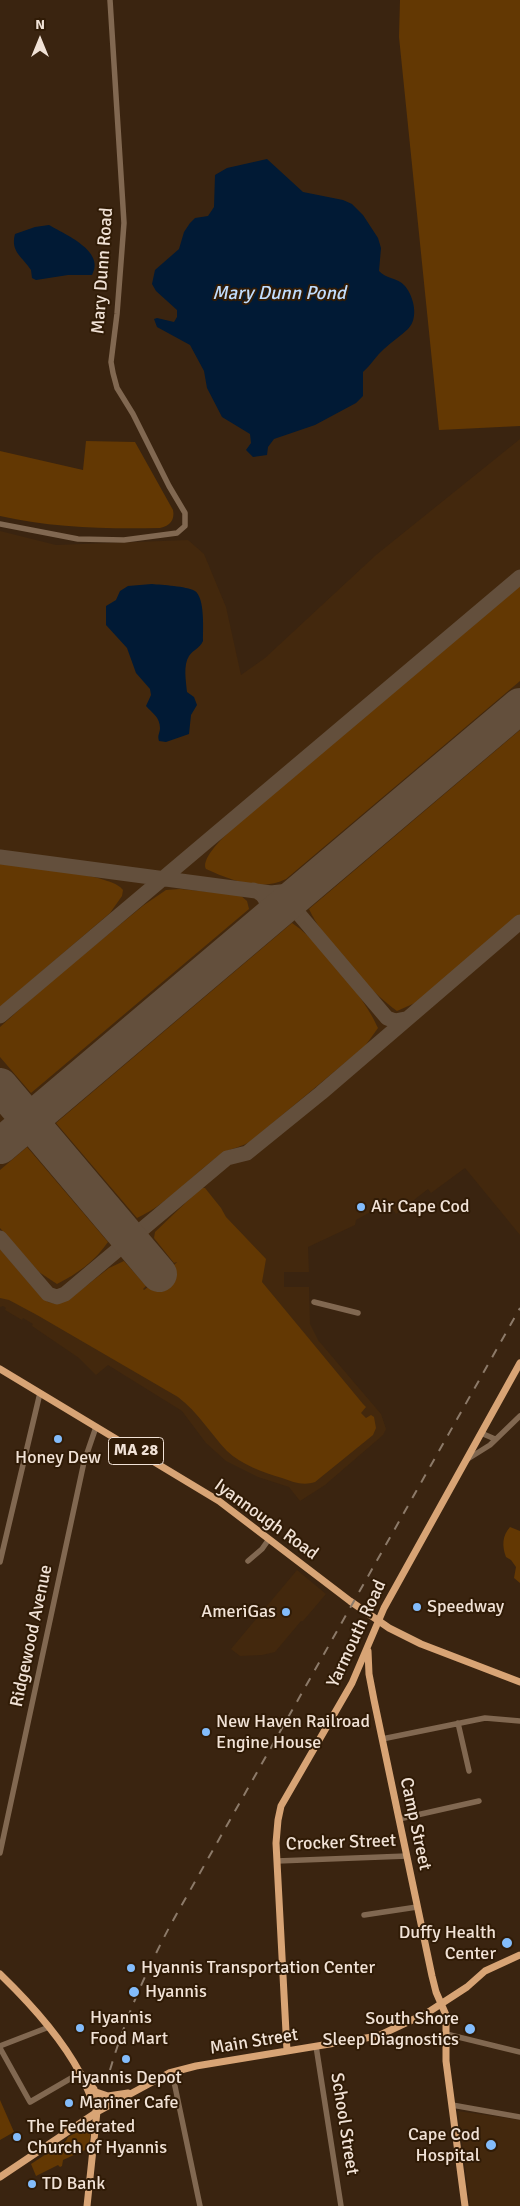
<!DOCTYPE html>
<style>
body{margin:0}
#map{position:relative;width:520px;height:2206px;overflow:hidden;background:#3a2410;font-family:Signika,sans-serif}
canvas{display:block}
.north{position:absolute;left:15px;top:15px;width:50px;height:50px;-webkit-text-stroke:4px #301b06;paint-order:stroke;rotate:0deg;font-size:14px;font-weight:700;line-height:20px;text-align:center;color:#f1e2d6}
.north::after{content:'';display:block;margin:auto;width:18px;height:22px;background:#f1e2d6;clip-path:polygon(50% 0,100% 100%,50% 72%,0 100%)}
</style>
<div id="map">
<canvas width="520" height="2206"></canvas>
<div class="north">N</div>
</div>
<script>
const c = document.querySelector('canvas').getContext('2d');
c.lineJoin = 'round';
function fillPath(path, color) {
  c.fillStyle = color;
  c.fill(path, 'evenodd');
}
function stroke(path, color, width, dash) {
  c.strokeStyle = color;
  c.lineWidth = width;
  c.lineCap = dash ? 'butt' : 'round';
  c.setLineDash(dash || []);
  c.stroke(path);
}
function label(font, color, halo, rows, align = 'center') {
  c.font = font + ' Signika,sans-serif';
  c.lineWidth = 4;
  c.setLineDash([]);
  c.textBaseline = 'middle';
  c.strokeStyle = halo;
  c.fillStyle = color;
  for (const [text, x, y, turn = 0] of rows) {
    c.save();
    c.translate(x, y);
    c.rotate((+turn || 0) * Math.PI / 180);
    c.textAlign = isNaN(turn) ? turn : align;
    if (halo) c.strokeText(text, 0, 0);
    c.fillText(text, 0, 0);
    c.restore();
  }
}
fillPath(new Path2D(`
 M520,439V1235L465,1168L431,1193L428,1189L396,1214L392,1208L389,1210L385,1204L356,1220L355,1225L308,1247L309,1272H284V1287H309L310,1324L318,1340L381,1414L386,1429L383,1435L325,1485L300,1501L289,1487L258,1477L226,1461L206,1443L182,1411L108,1365L96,1375L79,1358L32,1326L33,1324L23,1318L22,1320L5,1310L6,1308L3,1306L0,1307V531L56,545L188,540L204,554L226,607L241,675L265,658L376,555Z
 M297,1570L326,1594L303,1621H301L275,1652L262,1655L240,1656L231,1649Z
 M458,2111L520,2120V2206H470Z`), '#43280d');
fillPath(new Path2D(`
 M400,0H520V426L439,430L399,37Z
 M86,441L135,442L173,510C175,520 170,526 160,528C107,529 52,528 0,516V451L83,470Z
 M520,586V681L286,879C262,892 230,880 206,869C199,854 244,819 256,808Z
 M520,730V916L439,984L415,1003L397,1011C370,992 322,938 309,909Z
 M0,864C22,866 114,874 123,890L122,896L110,913L0,1007Z
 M180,889L240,895L247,901L249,909L31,1093L0,1057V1027L50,982L144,905L166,890Z
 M292,923C318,940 366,999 378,1028L365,1046L251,1141C242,1147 232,1148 223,1153C193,1173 170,1203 137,1218L56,1123Z
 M27,1147L108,1242C95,1261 77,1274 57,1284L39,1272L0,1228V1170Z
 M201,1188H205L221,1208L226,1217L266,1259L262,1282L363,1404L366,1407L361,1413L366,1418L371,1415L374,1417L376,1428L373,1435L315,1482C303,1486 293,1482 282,1478C262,1472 242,1465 227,1451C210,1433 198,1412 178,1397L37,1315L9,1300L0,1298V1249L41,1297L48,1302L56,1304L68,1300L109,1268L124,1261L146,1286L143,1289L144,1290L151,1285L149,1281L168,1265L171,1268L177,1262L174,1263L154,1238L155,1232Z
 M510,1527L520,1531V1583L514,1578L516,1567L511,1560L506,1557C502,1546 502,1536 510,1527Z
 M0,2100L14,2132L0,2140Z
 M83,2129L91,2132L87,2154L85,2150L63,2160L62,2166L60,2167L58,2165L36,2176L31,2164L66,2141L68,2137Z`), '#633803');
fillPath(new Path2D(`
 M267,159L303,192L343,200L352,204L363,215L378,238L381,248L379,271C386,279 397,277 405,286C414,297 419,318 408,329C401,336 391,342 384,349C376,356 371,365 363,372V396L356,403L315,425L274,439L268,447L267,455L253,457L246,450L251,443L250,434L222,417L207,388L204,371L190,345L157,327L154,319L157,318L174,322L177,317V310L156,291L152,284L155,270L179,249L184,232L190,223L195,218L208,216L214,207L215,175L227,168Z
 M49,225C64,234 106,251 92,275H68L36,280L32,278L31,270C23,257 10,252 15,234L35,227Z
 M152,584C162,585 186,586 195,591C205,598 203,629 203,641C200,648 193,650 189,656C183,665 186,681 187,692L194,697L197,705L191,715L189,734L166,742L159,741C157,735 160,733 160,728C160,717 152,713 146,706L151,695L150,689L136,673L127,648L106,625V606L116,600L120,591L128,586Z`), '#011a35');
stroke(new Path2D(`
 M0,857L271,893L289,891L312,882
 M253,890C270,895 270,910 262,924
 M302,890L295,902L298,913L387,1018L395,1021L405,1019
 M277,911L287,908L298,913
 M0,1016L520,577
 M0,1238L48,1294L57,1297L65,1294L227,1158L247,1153L321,1093L520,922`), '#634f3c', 15);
stroke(new Path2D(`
 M0,1086L159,1274
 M0,1146L520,706`), '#634f3c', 36);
stroke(new Path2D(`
 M0,524L78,539L124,540L177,533L185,526V513L169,486L133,414L117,388L113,373L111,362L117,314L124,223L110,0
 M314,1302L358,1313
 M481,1433L495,1439
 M466,1460L490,1445L520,1416
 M248,1561L262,1549L269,1539
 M0,1562L40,1393
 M458,1723L469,1771
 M382,1739L485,1718L520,1721
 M399,1819L479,1801
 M0,1853L84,1462L96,1427
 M277,1861L407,1856
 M364,1915L417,1907
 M446,2034L520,2052
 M0,2046L49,2027
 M316,2046L341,2206
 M0,2048L30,2102L80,2073
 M172,2072L200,2206
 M452,2105L520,2117`), '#816851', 5.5);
stroke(new Path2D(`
 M0,1369L219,1501L350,1601L389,1628L421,1644L520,1682
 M368,1651L369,1674L374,1700L432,1976L436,1992L446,2015V2061L465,2206
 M0,1974C29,2002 61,2037 80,2073C87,2086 91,2099 97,2112
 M287,2051L276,1843L278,1820L281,1806L352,1683L384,1608L520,1363
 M82,2075L94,2089L98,2102L87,2206
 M96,2092L108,2096L128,2093
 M0,2177L97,2112L169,2073L196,2066L378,2036L427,2013L467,1987L485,1971L520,1955`), '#d8a475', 7);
stroke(new Path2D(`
 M110,2070C125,2019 146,1971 171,1924L520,1308`), '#8c7a69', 2, [9, 9]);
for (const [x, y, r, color] of [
 [361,1207,5,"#83bcfb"],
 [58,1439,5,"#83bcfb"],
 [417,1607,5,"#83bcfb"],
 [286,1612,5,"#83bcfb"],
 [206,1732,5,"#83bcfb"],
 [507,1943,6,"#83bcfb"],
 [131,1968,5,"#83bcfb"],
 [134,1992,6,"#83bcfb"],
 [80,2028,5,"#83bcfb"],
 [470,2029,6,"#83bcfb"],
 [126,2059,5,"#83bcfb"],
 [69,2103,5,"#83bcfb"],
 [17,2137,5,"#83bcfb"],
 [491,2145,6,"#83bcfb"],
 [32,2184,5,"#83bcfb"]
]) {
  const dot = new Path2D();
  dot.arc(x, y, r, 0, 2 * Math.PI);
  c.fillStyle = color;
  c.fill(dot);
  stroke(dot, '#301b06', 2);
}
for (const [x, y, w] of [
 [136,1451,55]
]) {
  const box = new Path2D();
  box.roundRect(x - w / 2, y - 13.5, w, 27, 4);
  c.fillStyle = '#301b06';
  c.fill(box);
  stroke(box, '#f1e2d6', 1);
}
label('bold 16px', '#f1e2d6', null, [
 ["MA 28",136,1451]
]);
label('18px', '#f1e2d6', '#301b06', [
 ["Mary Dunn Road",103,271,-86],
 ["Iyannough Road",266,1520,36],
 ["Yarmouth Road",357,1634,-65],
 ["Ridgewood Avenue",32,1636,-78],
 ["Camp Street",415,1824,78],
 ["Crocker Street",341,1843,-2],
 ["Main Street",254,2042,-9],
 ["School Street",344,2124,81]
]);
label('18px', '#f1e2d6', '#301b06', [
 ["Air Cape Cod",371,1207],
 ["Honey Dew",58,1458,"center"],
 ["Speedway",427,1607],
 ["AmeriGas",276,1612,"right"],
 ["New Haven Railroad",216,1722],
 ["Engine House",216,1743],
 ["Duffy Health",496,1933,"right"],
 ["Center",496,1954,"right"],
 ["Hyannis Transportation Center",141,1968],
 ["Hyannis",145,1992],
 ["Hyannis",90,2018],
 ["Food Mart",90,2039],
 ["South Shore",459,2019,"right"],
 ["Sleep Diagnostics",459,2040,"right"],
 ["Hyannis Depot",126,2078,"center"],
 ["Mariner Cafe",79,2103],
 ["The Federated",27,2127],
 ["Church of Hyannis",27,2148],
 ["Cape Cod",480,2135,"right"],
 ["Hospital",480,2156,"right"],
 ["TD Bank",42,2184]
], 'left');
label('italic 19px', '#c1ddfd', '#301b06', [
 ["Mary Dunn Pond",279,294]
]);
</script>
